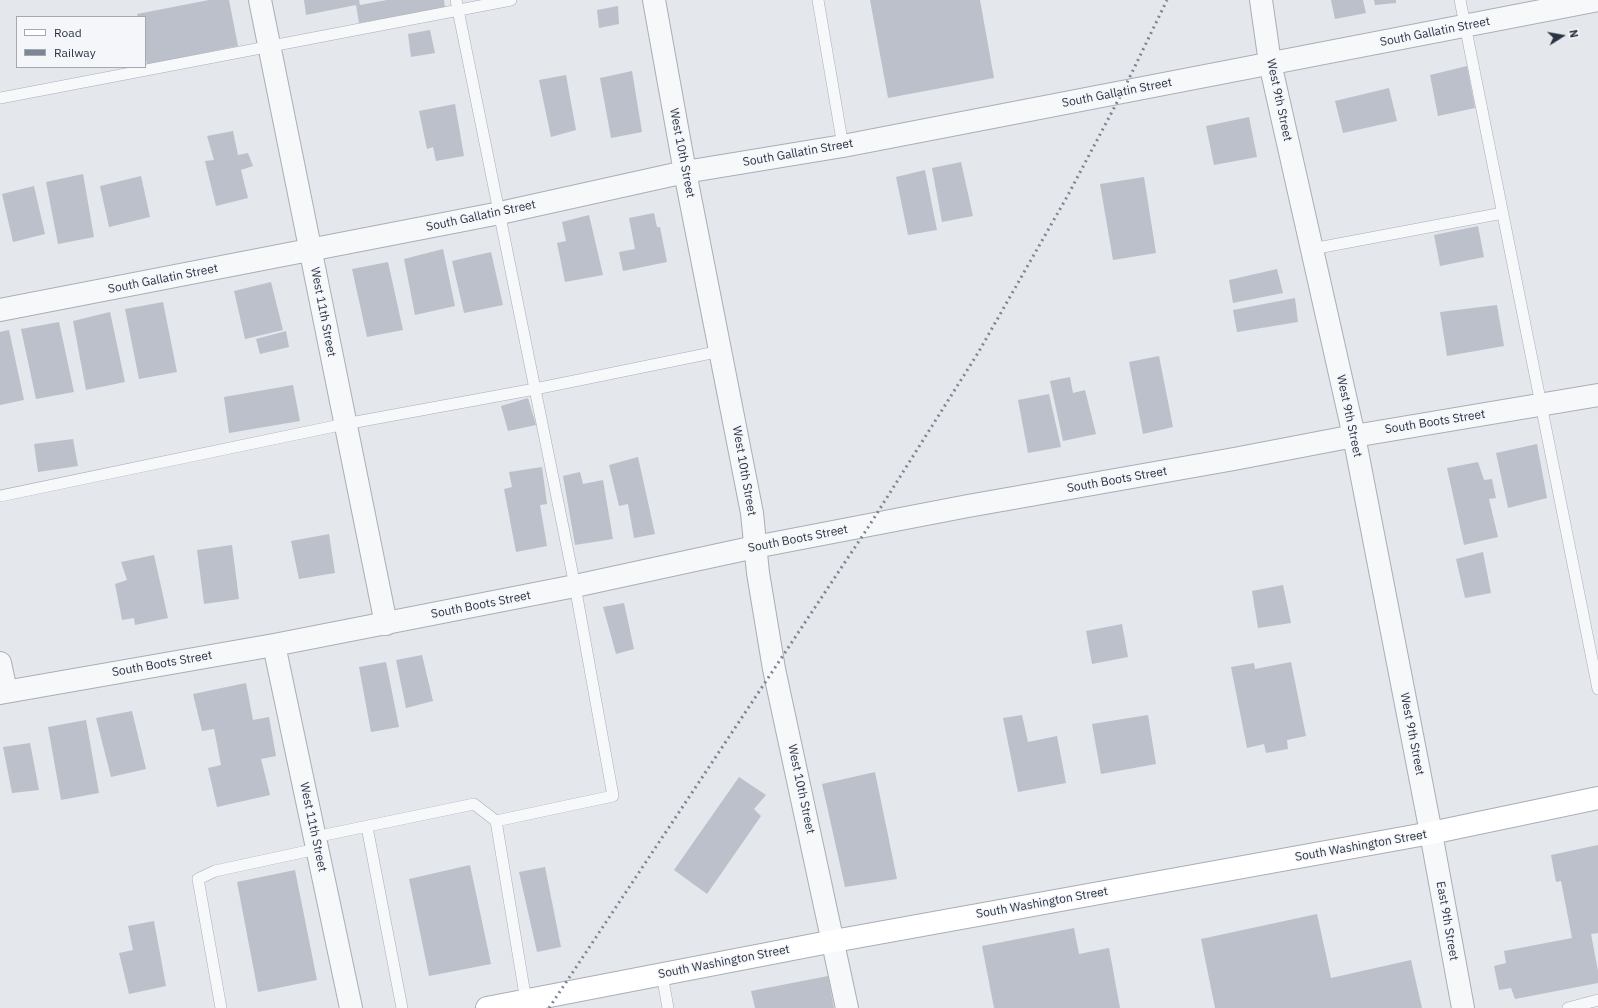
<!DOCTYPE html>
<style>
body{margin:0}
#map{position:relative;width:1598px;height:1008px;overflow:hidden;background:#e4e7ec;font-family:"IBM Plex Sans",sans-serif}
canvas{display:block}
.legend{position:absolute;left:16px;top:16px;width:130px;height:52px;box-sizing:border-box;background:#f4f6f9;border:1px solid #a4a8b1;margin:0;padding:5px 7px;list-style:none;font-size:12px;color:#2b3445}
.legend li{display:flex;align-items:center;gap:8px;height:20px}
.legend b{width:20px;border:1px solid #a4a8b1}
.north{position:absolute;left:1542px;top:16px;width:40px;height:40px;-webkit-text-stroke:3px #f4f6f9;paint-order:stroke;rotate:79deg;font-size:11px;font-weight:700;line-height:16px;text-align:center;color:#2b3445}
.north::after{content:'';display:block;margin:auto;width:14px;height:18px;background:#2b3445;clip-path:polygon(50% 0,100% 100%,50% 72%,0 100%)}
</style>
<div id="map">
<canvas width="1598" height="1008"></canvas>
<ul class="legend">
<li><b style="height:5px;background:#fff"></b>Road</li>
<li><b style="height:5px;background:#7d8696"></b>Railway</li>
</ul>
<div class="north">N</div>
</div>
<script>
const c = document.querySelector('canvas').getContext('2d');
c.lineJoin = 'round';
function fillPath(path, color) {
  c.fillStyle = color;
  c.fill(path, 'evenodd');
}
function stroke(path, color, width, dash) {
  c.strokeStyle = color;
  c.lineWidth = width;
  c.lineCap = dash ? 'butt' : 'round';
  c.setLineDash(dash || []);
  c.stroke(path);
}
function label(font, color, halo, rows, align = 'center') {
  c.font = font + ' "IBM Plex Sans",sans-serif';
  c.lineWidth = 3;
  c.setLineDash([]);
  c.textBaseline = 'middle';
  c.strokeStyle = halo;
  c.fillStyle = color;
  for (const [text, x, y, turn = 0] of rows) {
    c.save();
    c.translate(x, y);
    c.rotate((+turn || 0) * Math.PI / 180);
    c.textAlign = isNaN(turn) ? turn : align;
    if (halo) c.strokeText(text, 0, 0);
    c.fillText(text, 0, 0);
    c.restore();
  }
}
fillPath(new Path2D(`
 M209,0H229L238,46L147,65L145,53V17H138L137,14Z
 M304,0H359L360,5L387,0H444L445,8L359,23L356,5L306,15Z
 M870,0H980L994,78L888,98Z
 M1331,0H1363L1366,13L1335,19Z
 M1374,0H1396V3L1375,5Z
 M618,6L619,24L599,28L597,10Z
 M430,30L435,53L411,57L408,34Z
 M1467,66L1475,108L1438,116L1430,75Z
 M632,71L642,132L611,138L600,78Z
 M566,75L576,130L551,137L539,80Z
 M1389,88L1397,121L1343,133L1335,101Z
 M455,104L464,156L436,161L433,147L427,149L419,111Z
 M1249,117L1257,157L1214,165L1206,126Z
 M233,131L238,155L248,153L253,166L241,170L248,198L216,206L205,161L214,160L207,136Z
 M961,162L973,216L942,222L932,168Z
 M925,170L937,230L908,235L896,177Z
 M83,174L94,237L58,244L46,182Z
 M141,176L150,217L109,227L100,186Z
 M1144,177L1156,253L1113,260L1100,184Z
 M34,186L45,234L13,242L2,194Z
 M654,213L657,227H660L667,262L623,271L619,252L635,249L629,218Z
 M589,215L603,275L565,282L557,243L566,241L562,222Z
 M1478,226L1484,257L1440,266L1434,235Z
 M443,249L455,306L415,315L404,259Z
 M491,252L503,305L464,313L452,261Z
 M388,262L403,330L367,337L352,269Z
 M1277,269L1283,293L1233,303L1229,280Z
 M271,282L283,330L245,339L234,291Z
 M1295,298L1298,322L1237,332L1233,310Z
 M163,302L177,372L139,379L125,309Z
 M1497,305L1504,346L1447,356L1440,312Z
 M110,312L125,382L86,390L73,321Z
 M59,322L74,392L36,399L21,329Z
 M9,330L24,400L0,405V332Z
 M286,331L289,347L260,354L256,339Z
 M1159,356L1173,427L1143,434L1129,362Z
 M1070,377L1073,393L1085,390L1096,434L1063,441L1050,381Z
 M293,385L300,421L229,433L224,397Z
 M1049,394L1061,447L1028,453L1018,400Z
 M528,398L536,425L508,431L501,406Z
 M73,439L78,466L38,472L34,444Z
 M1537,444L1547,498L1508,508L1496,453Z
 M638,457L655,534L634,538L628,504L619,506L609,465Z
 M1478,462L1484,480L1492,479L1496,498L1489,499L1498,537L1464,545L1447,468Z
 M542,467L547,504L540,505L547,546L516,552L504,489L512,487L509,472Z
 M580,472L583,484L603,480L613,539L575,545L563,476Z
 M329,534L335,573L299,579L291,541Z
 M232,545L239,599L204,604L197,550Z
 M1483,552L1491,593L1465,598L1456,559Z
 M154,555L168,618L135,625L134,618L122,620L115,584L127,580L121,562Z
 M1283,585L1291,623L1258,628L1252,591Z
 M624,603L634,649L616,654L603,607Z
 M1122,624L1128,657L1092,664L1086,631Z
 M422,655L433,701L406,708L396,660Z
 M386,662L399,727L371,732L359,667Z
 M1291,662L1306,736L1287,740L1288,749L1266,753L1264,744L1247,748L1231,667L1254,663L1255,669Z
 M246,683L253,720L269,717L276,756L261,759L270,795L217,807L208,768L221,765L214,729L202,731L193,694Z
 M132,711L146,769L111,777L96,718Z
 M1022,715L1028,742L1057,736L1066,783L1018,792L1003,718Z
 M1148,715L1156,764L1101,774L1092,724Z
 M86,720L99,793L61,800L48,727Z
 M30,743L39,790L12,793L3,747Z
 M875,772L897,879L845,887L822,784Z
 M739,777L766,795L754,809L761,816L707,894L674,870Z
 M1598,845V933L1591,934L1598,971V983L1515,999L1511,988L1499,990L1494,966L1506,963L1504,951L1572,938L1561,881L1556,882L1551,855Z
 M470,865L491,964L429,976L409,879Z
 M545,867L561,947L537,952L519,872Z
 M295,870L317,980L258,992L237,882Z
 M1317,914L1331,978L1411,960L1422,1008H1215L1201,939Z
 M154,921L166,986L129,994L119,953L133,950L128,926Z
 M1074,928L1079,954L1109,948L1120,1008H994L982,946Z
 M828,976L834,1008H755L751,991Z`), '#bbc0ca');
const lane = new Path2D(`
 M456,0L575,586L613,796L496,821
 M818,0L843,146
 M1460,0L1598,689
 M0,98L511,0
 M1312,249L1503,213
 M0,496L345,424L535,389L721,351
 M367,827L402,1008
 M315,837L474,804L496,821L526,1001
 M662,974L668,1008
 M221,1008L198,879L215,871L317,849
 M1568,1008L1598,1000`);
const street = new Path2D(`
 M260,0L386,624
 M654,0L685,172L752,513L758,573L774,669L847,1008
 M1261,0L1270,63L1354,436L1431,833L1463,1008
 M0,310L500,213L685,172L843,146L1598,0
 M274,645L351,1008
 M0,663L6,691
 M0,693L274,645L575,586L755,547L968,506L1234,459L1354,436L1598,395`);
const secondary = new Path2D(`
 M487,1008L834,941L1431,833L1598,798`);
stroke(lane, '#a9aeb7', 12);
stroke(street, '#a9aeb7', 24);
stroke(secondary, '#a9aeb7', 24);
stroke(lane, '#f7f8fa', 11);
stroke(street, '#f7f8fa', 22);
stroke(secondary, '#fff', 22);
stroke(new Path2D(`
 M549,1008L869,526L978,353L1068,195L1123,91L1167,0`), '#7d8696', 3, [2, 4]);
label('12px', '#2b3445', '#f4f6f9', [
 ["South Gallatin Street",1435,32,-11],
 ["South Gallatin Street",1117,93,-11],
 ["West 9th Street",1279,100,78],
 ["West 10th Street",682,153,79],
 ["South Gallatin Street",798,153,-10],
 ["South Gallatin Street",481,216,-12],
 ["South Gallatin Street",163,279,-11],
 ["West 11th Street",323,312,79],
 ["West 9th Street",1349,416,78],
 ["South Boots Street",1435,422,-9],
 ["West 10th Street",744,471,80],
 ["South Boots Street",1117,480,-10],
 ["South Boots Street",798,539,-11],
 ["South Boots Street",481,605,-11],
 ["South Boots Street",162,664,-10],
 ["West 9th Street",1412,734,79],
 ["West 10th Street",801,789,78],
 ["West 11th Street",313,827,78],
 ["South Washington Street",1361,846,-10],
 ["South Washington Street",1042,903,-10],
 ["East 9th Street",1447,921,80],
 ["South Washington Street",724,962,-11]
]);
</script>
